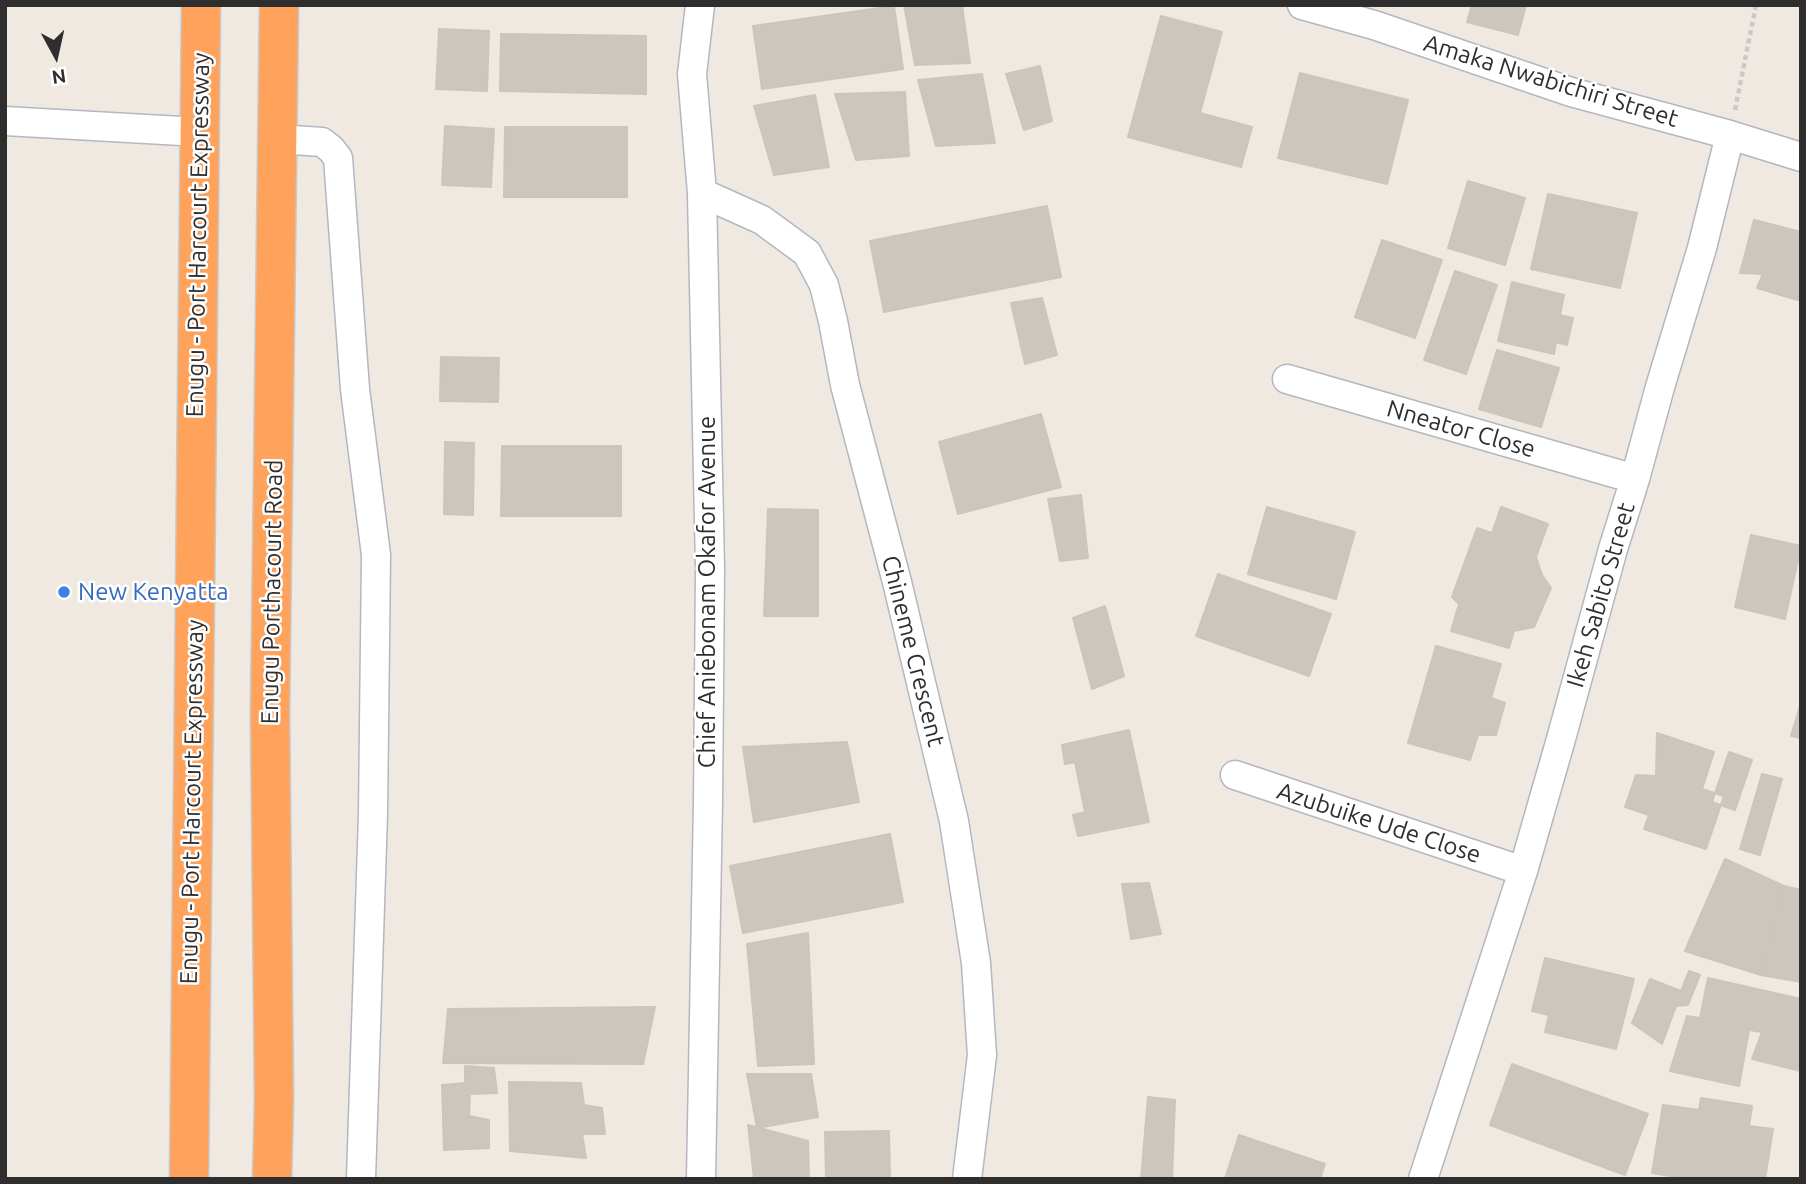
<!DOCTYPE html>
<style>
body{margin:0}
#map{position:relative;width:1806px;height:1184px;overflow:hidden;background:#efe9e1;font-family:Ubuntu,sans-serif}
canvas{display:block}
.frame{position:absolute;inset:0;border:7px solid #2e2e2e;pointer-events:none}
.north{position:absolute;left:21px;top:21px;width:70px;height:70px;-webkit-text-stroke:5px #fff;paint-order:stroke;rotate:172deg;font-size:19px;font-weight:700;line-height:28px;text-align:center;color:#2e2e2e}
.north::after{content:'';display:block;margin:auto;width:24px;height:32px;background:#2e2e2e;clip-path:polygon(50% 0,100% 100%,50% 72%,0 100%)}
</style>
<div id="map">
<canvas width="1806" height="1184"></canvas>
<div class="frame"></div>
<div class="north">N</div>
</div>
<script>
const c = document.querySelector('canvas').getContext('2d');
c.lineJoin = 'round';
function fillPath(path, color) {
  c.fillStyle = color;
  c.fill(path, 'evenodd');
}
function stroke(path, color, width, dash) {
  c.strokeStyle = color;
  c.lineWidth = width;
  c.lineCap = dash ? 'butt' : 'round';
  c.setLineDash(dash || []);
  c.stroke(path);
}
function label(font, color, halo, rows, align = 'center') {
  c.font = font + ' Ubuntu,sans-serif';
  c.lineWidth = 5;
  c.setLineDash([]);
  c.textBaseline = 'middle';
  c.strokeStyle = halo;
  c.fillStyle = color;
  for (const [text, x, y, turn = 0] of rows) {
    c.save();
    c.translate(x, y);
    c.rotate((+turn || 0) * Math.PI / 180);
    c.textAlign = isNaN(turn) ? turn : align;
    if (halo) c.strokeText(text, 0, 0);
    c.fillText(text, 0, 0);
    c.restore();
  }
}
const building = new Path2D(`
 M904,5H962L970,63L915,65Z
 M1472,5H1526L1518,35L1467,22Z
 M894,6L903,69L762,89L753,26Z
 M1161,16L1222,32L1200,113L1252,127L1241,167L1128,137Z
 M439,29L489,31L487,91L436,89Z
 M501,34L646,36V94L500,91Z
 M1040,66L1052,121L1024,130L1006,74Z
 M1300,73L1408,100L1387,184L1278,158Z
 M982,74L995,143L936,146L918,80Z
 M905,92L909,156L856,160L835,94Z
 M815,95L829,167L774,175L754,106Z
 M445,126L494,129L491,187L442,185Z
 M505,127H627V197H504Z
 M1468,181L1525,198L1505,265L1448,248Z
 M1548,194L1637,213L1620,288L1531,269Z
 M1047,206L1061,277L884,312L870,241Z
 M1754,220L1801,232V301L1757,288L1763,274L1740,273Z
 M1382,240L1442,260L1415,338L1355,317Z
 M1455,271L1497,285L1466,374L1424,360Z
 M1512,282L1564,295L1560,315L1573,318L1567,345L1556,342L1554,354L1498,341Z
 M1042,298L1057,355L1025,364L1011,303Z
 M1497,350L1559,368L1541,427L1479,409Z
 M441,357L499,358L498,402L440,401Z
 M1041,414L1061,487L958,514L939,442Z
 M445,442L474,443L473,515L444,514Z
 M502,446H621V516H501Z
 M1081,495L1088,558L1060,561L1048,499Z
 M1267,507L1355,532L1336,599L1248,574Z
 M1501,507L1548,524L1536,557L1542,575L1551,588L1534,627L1514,631L1509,648L1451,631L1459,604L1452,597L1477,528L1492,533Z
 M768,509L818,510V616H764Z
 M1751,535L1801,546L1785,619L1735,607Z
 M1218,574L1331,614L1309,676L1196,636Z
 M1105,606L1124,676L1092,689L1073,618Z
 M1436,646L1501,664L1491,698L1505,703L1496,735H1478L1470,760L1408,743Z
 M1801,703V738L1791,736Z
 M1129,730L1149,822L1078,836L1073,815L1085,812L1075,762L1065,764L1062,745Z
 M1657,733L1714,752L1702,789L1724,796L1706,849L1644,829L1649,815L1625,807L1636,775L1656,776Z
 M847,742L859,802L754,822L743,747Z
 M1729,752L1752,760L1735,810L1712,802Z
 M1762,774L1782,779L1760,855L1740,849Z
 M890,834L903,902L743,933L730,866Z
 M1725,859L1784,886L1761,975L1685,951Z
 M1149,883L1161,934L1131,939L1122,884Z
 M1784,886L1801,890V982L1761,975Z
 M808,933L814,1064L758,1066L747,944Z
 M1545,958L1634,979L1616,1049L1545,1032L1549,1015L1532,1011Z
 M1689,971L1700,975L1688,1005L1676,1006L1662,1044L1632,1023L1650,979L1681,991Z
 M1708,978L1801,999V1071L1752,1059L1762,1032L1749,1030L1739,1086L1670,1071L1687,1016L1700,1018Z
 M655,1007L643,1064L443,1063L448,1009Z
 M1512,1064L1648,1114L1625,1175L1490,1125Z
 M465,1066L494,1068L497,1093L470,1094L469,1116L489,1120V1148L444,1150L442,1085L465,1083Z
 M747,1074H811L818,1117L757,1128Z
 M509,1082L581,1083L584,1105L602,1108L605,1134H582L586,1158L510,1151Z
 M1148,1097L1175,1100L1172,1179H1141Z
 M1701,1098L1752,1106L1749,1126L1773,1129L1765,1179H1688L1652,1173L1663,1105L1699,1110Z
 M748,1125L808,1141L809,1179H754Z
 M889,1131L890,1179H826L825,1132Z
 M1239,1135L1325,1164L1320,1179H1225Z`);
fillPath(building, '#cbc7bf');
stroke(building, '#cbc5ba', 2);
const street = new Path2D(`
 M700,5L692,74L702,193L710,568L708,802L701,1179
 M1302,5L1374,25L1571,92L1730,135L1801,157
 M5,121L199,132
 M278,139L322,142L331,149L338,158L355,389L376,555L373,814L361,1179
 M702,193L762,220L807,253L824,285L833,321L845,385L897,582L954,821L976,963L982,1055L967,1179
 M1287,379L1635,479
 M1235,775L1523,871
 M1423,1179L1523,871L1561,739L1613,549L1635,479L1660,387L1702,248L1730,135`);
const highway = new Path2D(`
 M189,1179L201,5
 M272,1179L274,1100L270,713L279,5`);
stroke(street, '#b4b7c1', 31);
stroke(highway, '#c9c9c9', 41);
stroke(new Path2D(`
 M1735,110L1756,5`), '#c9c9c9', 4.5, [5, 3.5]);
stroke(street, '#fff', 28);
stroke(highway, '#ffa35c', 38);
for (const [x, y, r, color] of [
 [64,592,7,"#3f7fe0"]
]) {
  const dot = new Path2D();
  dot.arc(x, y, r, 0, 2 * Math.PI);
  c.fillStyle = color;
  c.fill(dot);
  stroke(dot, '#fff', 2.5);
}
label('24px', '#2e2e2e', '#fff', [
 ["Amaka Nwabichiri Street",1551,81,17],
 ["Enugu - Port Harcourt Expressway",198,235,-89],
 ["Nneator Close",1461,429,16],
 ["Enugu Porthacourt Road",272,592,-89],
 ["Chief Aniebonam Okafor Avenue",707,592,-90],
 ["Ikeh Sabito Street",1601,595,-74],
 ["Chineme Crescent",913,651,76],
 ["Enugu - Port Harcourt Expressway",192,802,-89],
 ["Azubuike Ude Close",1379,823,18]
]);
label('24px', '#366cbe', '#fff', [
 ["New Kenyatta",78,592]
], 'left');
</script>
